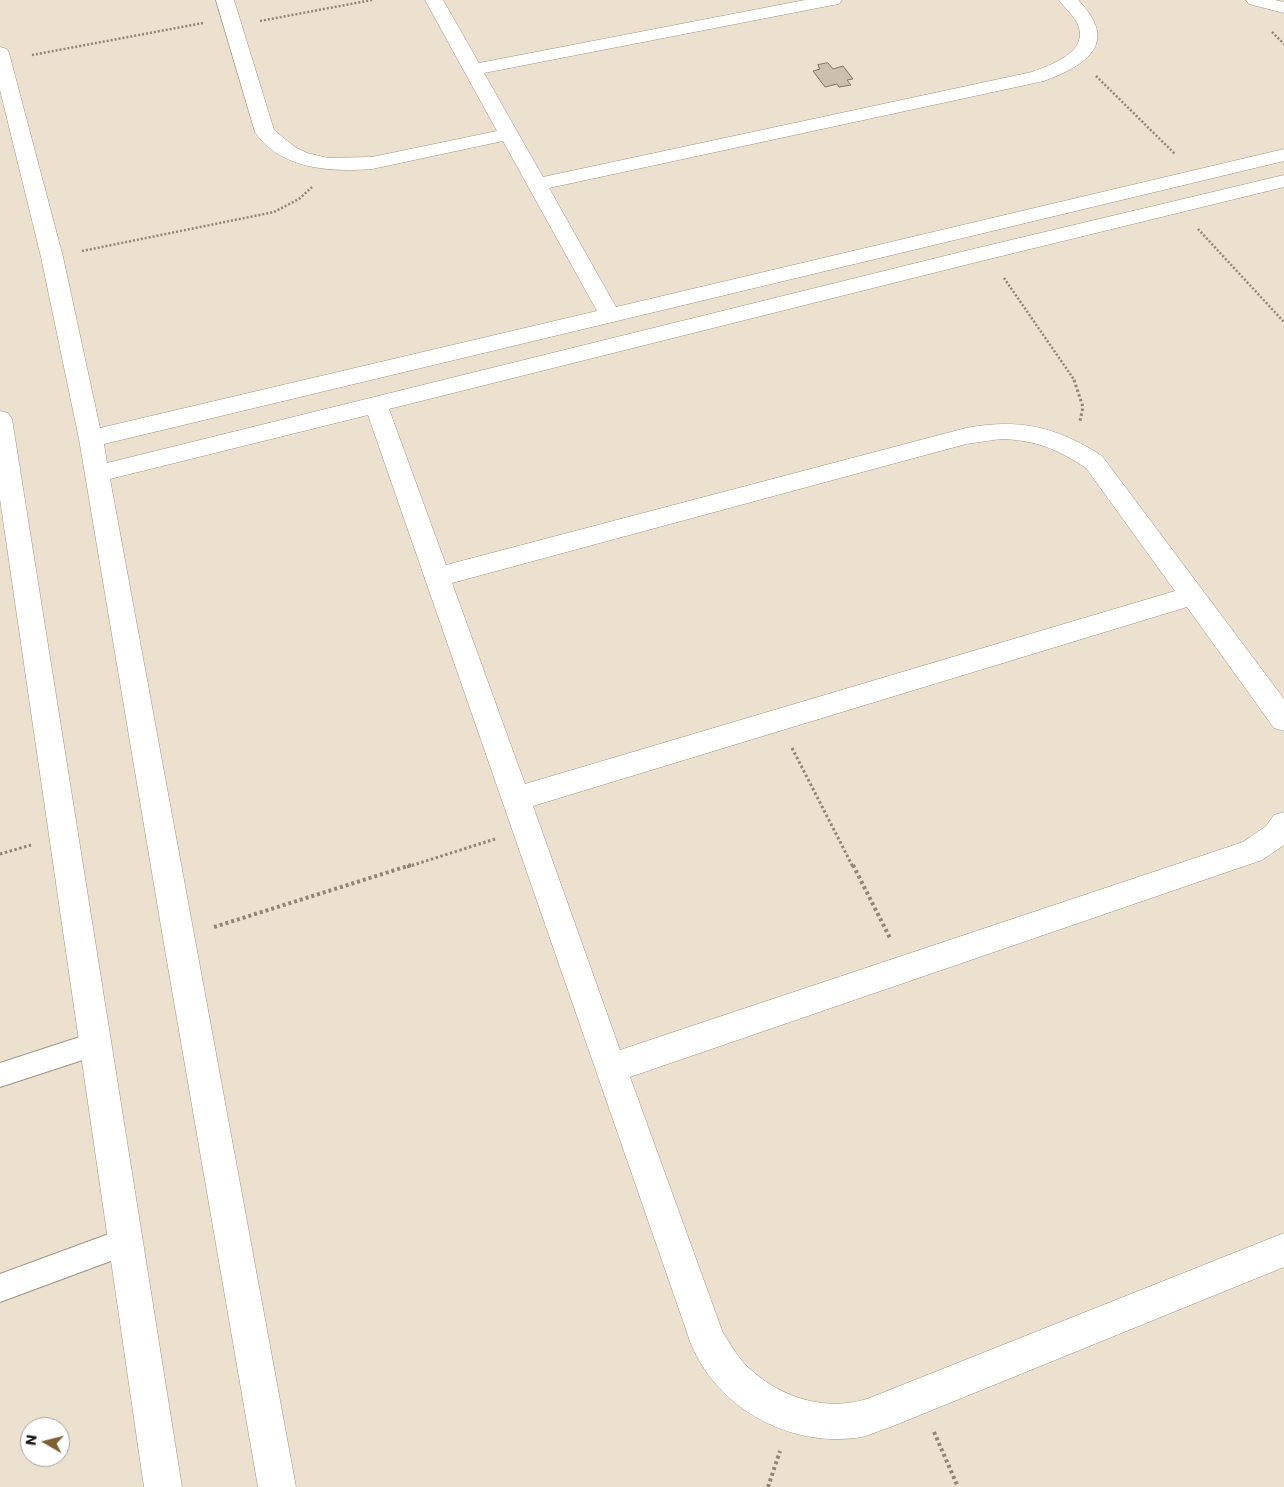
<!DOCTYPE html>
<style>
body{margin:0}
#map{position:relative;width:1284px;height:1487px;overflow:hidden;background:#ece1ce;font-family:Poppins,sans-serif}
canvas{display:block}
.north{position:absolute;left:20px;top:1417px;width:50px;height:50px;box-sizing:border-box;background:#fff;border:1px solid #a4a29f;border-radius:50%;rotate:278deg;font-size:14px;font-weight:700;line-height:20px;text-align:center;color:#1b1710}
.north::after{content:'';display:block;margin:auto;width:18px;height:22px;background:#7d6334;clip-path:polygon(50% 0,100% 100%,50% 72%,0 100%)}
</style>
<div id="map">
<canvas width="1284" height="1487"></canvas>
<div class="north">N</div>
</div>
<script>
const c = document.querySelector('canvas').getContext('2d');
c.lineJoin = 'round';
function fillPath(path, color) {
  c.fillStyle = color;
  c.fill(path, 'evenodd');
}
function stroke(path, color, width, dash) {
  c.strokeStyle = color;
  c.lineWidth = width;
  c.lineCap = dash ? 'butt' : 'round';
  c.setLineDash(dash || []);
  c.stroke(path);
}
const building = new Path2D(`
 M828,63L833,69L843,66L853,79L847,80L851,85L839,87L837,84L825,87L813,71L820,69L818,65Z`);
fillPath(building, '#cbc0ae');
stroke(building, '#7f7565', 1);
const lane = new Path2D(`
 M95,1032L104,1035L108,1044L104,1053L0,1087V1063Z
 M125,1228L135,1232L139,1242L135,1252L0,1302V1274Z`);
const street = new Path2D(`
 M216,0H234L274,130L295,147L307,153L328,158L372,157L497,131L425,0H443L479,63L805,0H842L839,4L833,5L484,73L543,177L1032,72C1051,65 1089,52 1078,25C1074,15 1065,9 1059,0H1078C1120,43 1087,65 1044,81L549,188L616,307L1284,149V161L104,444L107,463L969,250L1284,175V187L969,264L389,409L446,565L966,428C1020,418 1057,427 1102,456L1284,699V731L1274,728L1187,607L533,806L620,1050L1243,842L1266,826L1274,815L1284,812V845L1262,860L630,1077L723,1333C730,1343 735,1353 743,1362C774,1395 822,1413 867,1399L1284,1233V1267L888,1428C877,1431 867,1437 855,1438C787,1446 718,1408 691,1344L368,415L110,479L296,1487H258L163,938L79,439L41,257L0,90V47L7,49L9,53L63,257L100,428L597,311L503,141L372,169C331,172 281,170 255,132ZM1001,439C1036,440 1057,449 1086,468L1175,591L525,784L452,583L966,444Z
 M1246,0H1275L1284,2V13L1249,4Z
 M0,411L8,413L12,419L182,1487H144L0,499Z`);
stroke(lane, '#9d9281', 2);
stroke(street, '#9d9281', 1);
stroke(new Path2D(`
 M260,21L372,0
 M1272,32L1284,44
 M32,55L203,23
 M1096,76L1175,154
 M1198,229L1284,322
 M82,251L274,212L299,199L312,187
 M1004,278L1075,381`), '#8e8678', 2.5, [2, 2]);
stroke(new Path2D(`
 M1074,380L1083,407L1080,421
 M792,748L853,867
 M0,854L31,845
 M407,867L495,839`), '#8e8678', 3, [2.5, 2.5]);
stroke(new Path2D(`
 M853,865L890,938
 M214,927L411,865
 M934,1432L958,1487
 M768,1487L780,1451`), '#8e8678', 4, [3, 3]);
fillPath(lane, '#fff');
fillPath(street, '#fff');
</script>
